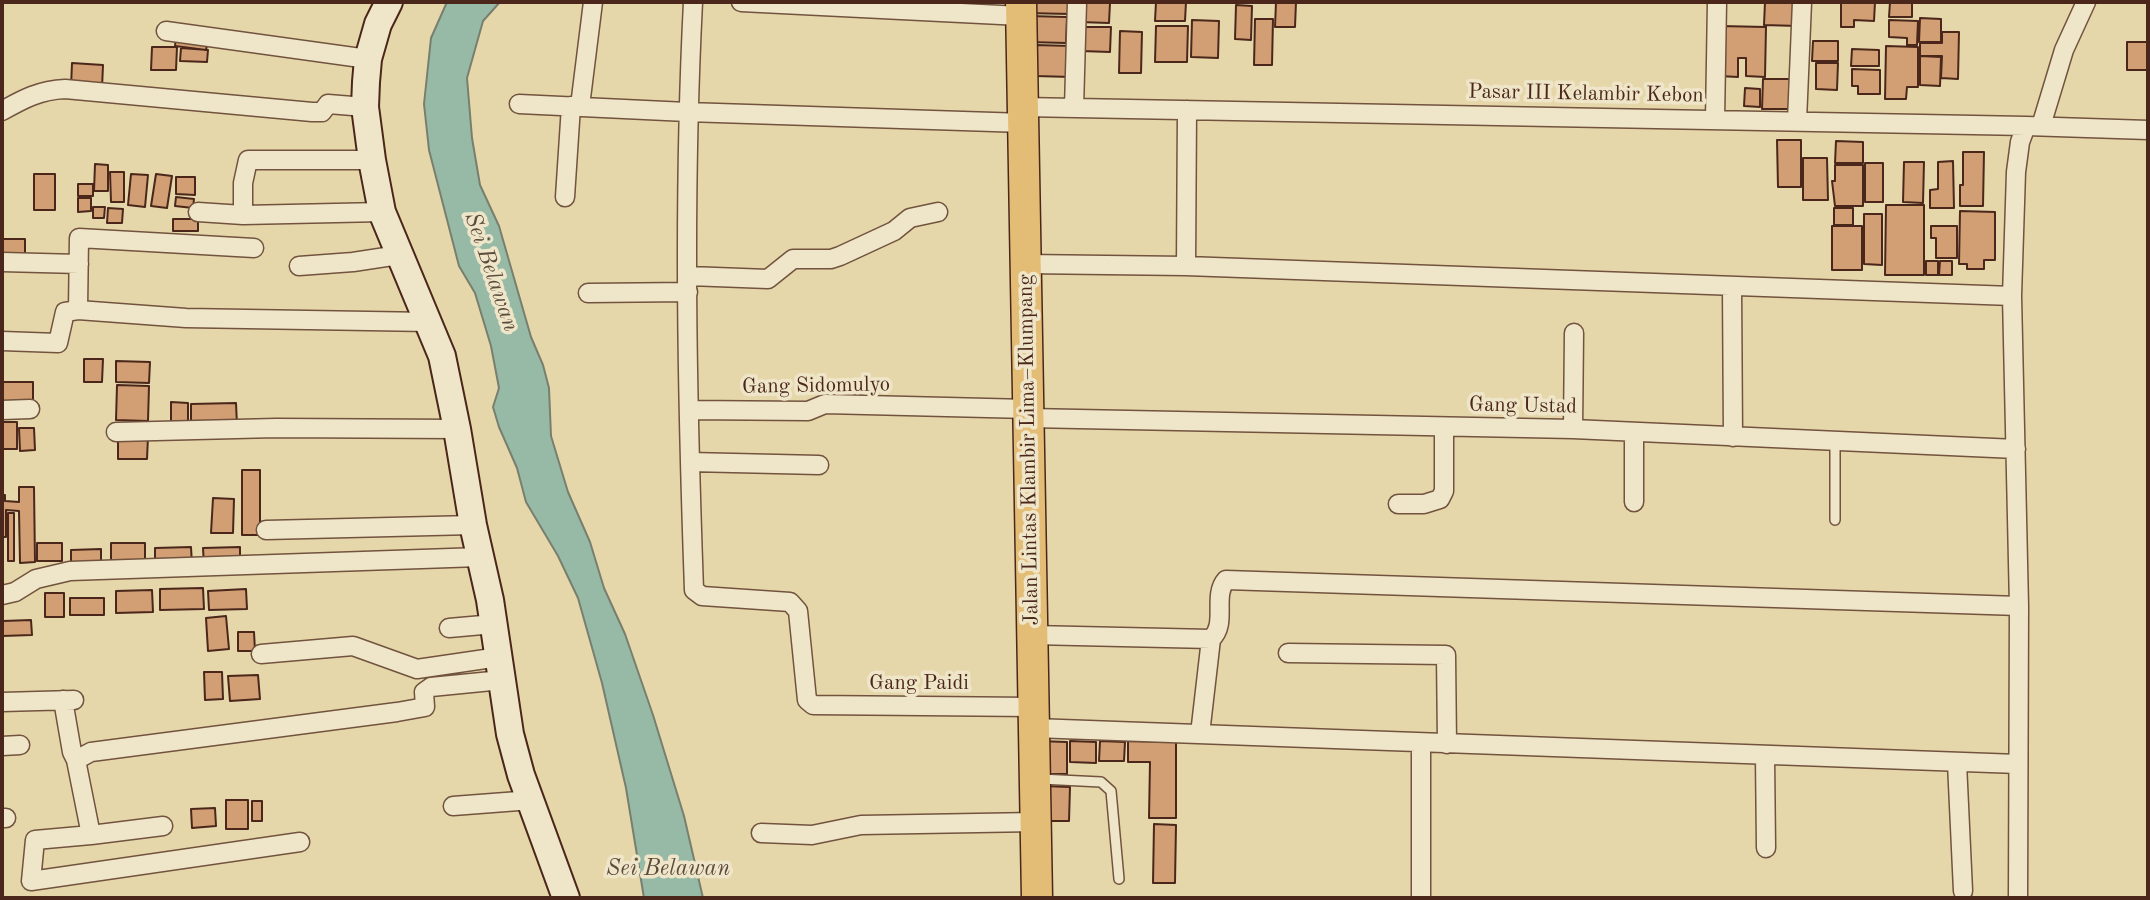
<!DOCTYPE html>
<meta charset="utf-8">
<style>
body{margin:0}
#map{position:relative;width:2150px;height:900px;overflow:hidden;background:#e6d7ab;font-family:"Old Standard TT",serif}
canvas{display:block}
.frame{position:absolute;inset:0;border:4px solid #4a271a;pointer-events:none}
</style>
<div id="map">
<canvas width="2150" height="900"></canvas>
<div class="frame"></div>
</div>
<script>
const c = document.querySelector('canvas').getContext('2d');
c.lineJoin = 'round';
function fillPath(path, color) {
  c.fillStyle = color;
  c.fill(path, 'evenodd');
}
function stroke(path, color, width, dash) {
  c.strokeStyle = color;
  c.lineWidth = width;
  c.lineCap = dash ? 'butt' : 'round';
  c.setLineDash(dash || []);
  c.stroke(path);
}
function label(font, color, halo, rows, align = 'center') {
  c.font = font + ' "Old Standard TT",serif';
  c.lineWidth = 7;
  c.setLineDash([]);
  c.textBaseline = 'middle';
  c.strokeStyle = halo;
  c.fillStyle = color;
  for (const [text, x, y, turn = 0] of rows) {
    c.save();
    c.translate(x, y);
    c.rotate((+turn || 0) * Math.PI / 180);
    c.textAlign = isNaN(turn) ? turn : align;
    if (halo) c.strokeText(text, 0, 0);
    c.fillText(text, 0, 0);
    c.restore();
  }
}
const water = new Path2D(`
 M447,2H500L483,21L467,78L472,138L480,185L499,226L531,337L543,365L549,388L551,436L568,492L590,542L604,588L625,634L653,715L684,816L703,898H644L626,788L602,683L578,598L558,556L526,502L517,468L499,427L493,407L499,388L491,346L475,293L459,266L429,150L424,104L431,38Z`);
fillPath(water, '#97baa6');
stroke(water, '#787f6e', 2);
const building = new Path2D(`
 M1025,2H1070V14L1025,13Z
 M1080,2L1110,3L1109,23L1079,22Z
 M1156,2H1186L1185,21H1155Z
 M1276,2H1296L1295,27H1275Z
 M1765,2H1798V26L1764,25Z
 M1841,2H1875L1874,21L1854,20V27H1841Z
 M1890,2H1912V17H1889Z
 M1236,5L1252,6L1251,40L1235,39Z
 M1029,16L1067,17L1066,43L1028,42Z
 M1920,18L1941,19V42H1919Z
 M1255,19H1273L1272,65H1254Z
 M1192,20L1219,21L1218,58L1191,57Z
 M1889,20L1918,21L1917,45H1907V38L1889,37Z
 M1156,26H1188L1187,62H1155Z
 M1720,26L1766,27L1765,77L1746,76V58H1738V77L1719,76Z
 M1082,27H1111L1110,52L1081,51Z
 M1120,31L1142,32L1141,73H1119Z
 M1942,32H1959L1958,79L1941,78L1942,56H1920V43H1942Z
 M176,36L208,40L206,50L175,46Z
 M1813,41H1838V61H1812Z
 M2127,42H2148V70H2127Z
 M1035,45L1072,46V77L1035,76Z
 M1886,46L1918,47V87H1907L1906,99H1885Z
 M152,47H177L176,70H151Z
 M181,48L208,50L207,62L180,61Z
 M1852,49L1879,50V66H1851Z
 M1920,56L1941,57L1940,86L1920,85Z
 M72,63L103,65L102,88L71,87Z
 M1816,63H1838L1837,90L1816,89Z
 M1852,69L1880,70V94H1858V86H1852Z
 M1763,79H1796L1795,109H1762Z
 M1745,88L1760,89V107L1744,106Z
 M1777,140H1801V187H1778Z
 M1836,141L1863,142V163H1835Z
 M1963,152H1984L1983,206H1960V185H1963Z
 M1803,158H1827L1828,200H1803Z
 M1953,161L1954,208H1930V190L1938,189V162Z
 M1904,162H1924L1923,203L1903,202Z
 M1865,163H1883V202H1865Z
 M95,164L108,165V191H94Z
 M1835,165H1863V206H1835L1832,181H1835Z
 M110,172H124V202H111Z
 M34,174H55V210H34Z
 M131,174L148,175L145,207L128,205Z
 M156,174L172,176L167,208L151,206Z
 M176,177H195V195L176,194Z
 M78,184H93V196H78Z
 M176,197L194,199L193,208L175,206Z
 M78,198H91V211L78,212Z
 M1886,205H1924V275H1885Z
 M93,207H105L104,218H93Z
 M108,208L123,209L122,223H107Z
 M1834,208H1853V225H1834Z
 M1960,211L1995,212V260H1984V269H1967V264H1959Z
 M1864,214H1882V265L1864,264Z
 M173,219H198V231H173Z
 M1832,226H1862V270H1832Z
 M1931,226H1957V258H1936V238H1931Z
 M2,239H25V254L2,255Z
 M1926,261H1938V275H1926Z
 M1940,261H1952V275H1939Z
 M84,359H103L102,382H84Z
 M116,361L150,362L149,383L116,382Z
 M2,382H33V405L2,404Z
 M117,385L149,386L148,421L116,420Z
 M171,402L188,403V426H171Z
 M236,403L237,425H191V404Z
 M2,422H17V449H2Z
 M19,428H34L35,450L20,451Z
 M118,437H148L147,459H118Z
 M242,470H260V535H242Z
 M19,487H34L35,562L20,563L19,511L6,510V537H2V495H5V501L19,502Z
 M213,498L234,499L233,533H211Z
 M8,513H14V561H8Z
 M37,543H62V561H37Z
 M111,543H145V567H111Z
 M191,547L192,565H155V548Z
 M240,547V564L204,565L203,548Z
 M101,549V568L71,569V550Z
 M203,588L204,609L160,610V589Z
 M246,589L247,609L209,610L208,591Z
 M152,590L153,612L116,613V591Z
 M45,593H64V617H45Z
 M70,598H104V615H70Z
 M2,614L3,621L31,620L32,635L2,636Z
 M226,616L229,649L208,651L206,618Z
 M238,632H254L255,651H238Z
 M204,672H222L223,699L205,700Z
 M258,675L260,699L230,701L228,676Z
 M1039,741L1067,742V774H1039Z
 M1070,741L1096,742V763L1070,762Z
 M1100,741L1125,742L1124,761H1099Z
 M1128,741L1176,742V818H1149L1150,762H1128Z
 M1044,786L1070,787L1069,821H1043Z
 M226,800H248V829H226Z
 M252,801H262V821H252Z
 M215,808L216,826L192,828L191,809Z
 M1154,824L1176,825L1175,883H1153Z`);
fillPath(building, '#d29f74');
stroke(building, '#4a271a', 2);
const lane = new Path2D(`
 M1835,442V520
 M1040,779L1101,782L1111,791L1119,879`);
const street = new Path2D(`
 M693,2C683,198 687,394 694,590L702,596L790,602L798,611L807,700L813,705L1033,707
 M741,2L1021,16
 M166,31L368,59
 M519,104L687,112L1024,123
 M580,106L593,2
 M1023,107L2026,126L2148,130
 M1074,108L1077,2
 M2,111C23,99 40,90 65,89L312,112H322L328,104L365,107
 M1715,120L1717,2
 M1797,121L1802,2
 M2041,126L2064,50L2086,2
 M565,197L571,106
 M198,212L243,215L382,212
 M243,215V183L248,160H372
 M2,262L79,264
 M1026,264L1186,266L2012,296
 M299,266L353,262L399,255
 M1186,266L1187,110
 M689,276L768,279L793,259H831L840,256L894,231L910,218L938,212
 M1732,287L1733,437
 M588,293L688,292
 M78,310L79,238L254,248
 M2,341L58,343L65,312L78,310L186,318L429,322
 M2,410L30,409
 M689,410L808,411L825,404L1028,409
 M1029,418L1573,429L2016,449
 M1573,429L1574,333
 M116,432L276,428L457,429
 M690,462L819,465
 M1634,502V433
 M1398,504H1424L1440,499L1444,491V427
 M266,530L473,525
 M2,595L15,592L36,579L70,571L480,557
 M449,628L494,624
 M1032,635L1211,639C1228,624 1212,596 1226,580L2019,606
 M1288,653L1446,655L1447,744
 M261,654L353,646L417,669L499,657
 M63,700L72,752L76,760
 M2,702L74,700
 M1034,728L2018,764
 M1200,734L1211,639
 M2,746L20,745
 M1765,757L1766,848
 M1957,763L1963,891
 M453,806L532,800
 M2,818H6
 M761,833L812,835L861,825L1035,822
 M91,835L163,826
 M300,842L31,881L35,840L91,835L76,760L91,752L397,712L425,707L424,692L431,687L502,680
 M1421,898V743
 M2018,898L2019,606L2012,296L2016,172L2020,142L2026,126`);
const secondary = new Path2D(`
 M389,2L378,24L368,59L366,82L365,107L372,160L382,212L442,356L457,429L473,525L490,600L510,734L521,775L566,898`);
const primary = new Path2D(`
 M1021,2L1037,898`);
stroke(lane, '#71533e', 12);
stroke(street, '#71533e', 21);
stroke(secondary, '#4a271a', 30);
stroke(primary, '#4a271a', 33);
stroke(lane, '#efe5c8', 9);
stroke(street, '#efe5c8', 18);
stroke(secondary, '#efe5c8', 26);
stroke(primary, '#e3bc76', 30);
label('21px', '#4a271a', '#efe5c8', [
 ["Pasar III Kelambir Kebon",1586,94,1],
 ["Gang Sidomulyo",816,386,-1],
 ["Gang Ustad",1523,406,1],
 ["Jalan Lintas Klambir Lima–Klumpang",1029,450,-91],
 ["Gang Paidi",919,683]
]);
label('italic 23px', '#5d4c3d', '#efe5c8', [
 ["Sei Belawan",491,272,71],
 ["Sei Belawan",668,869]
]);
</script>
